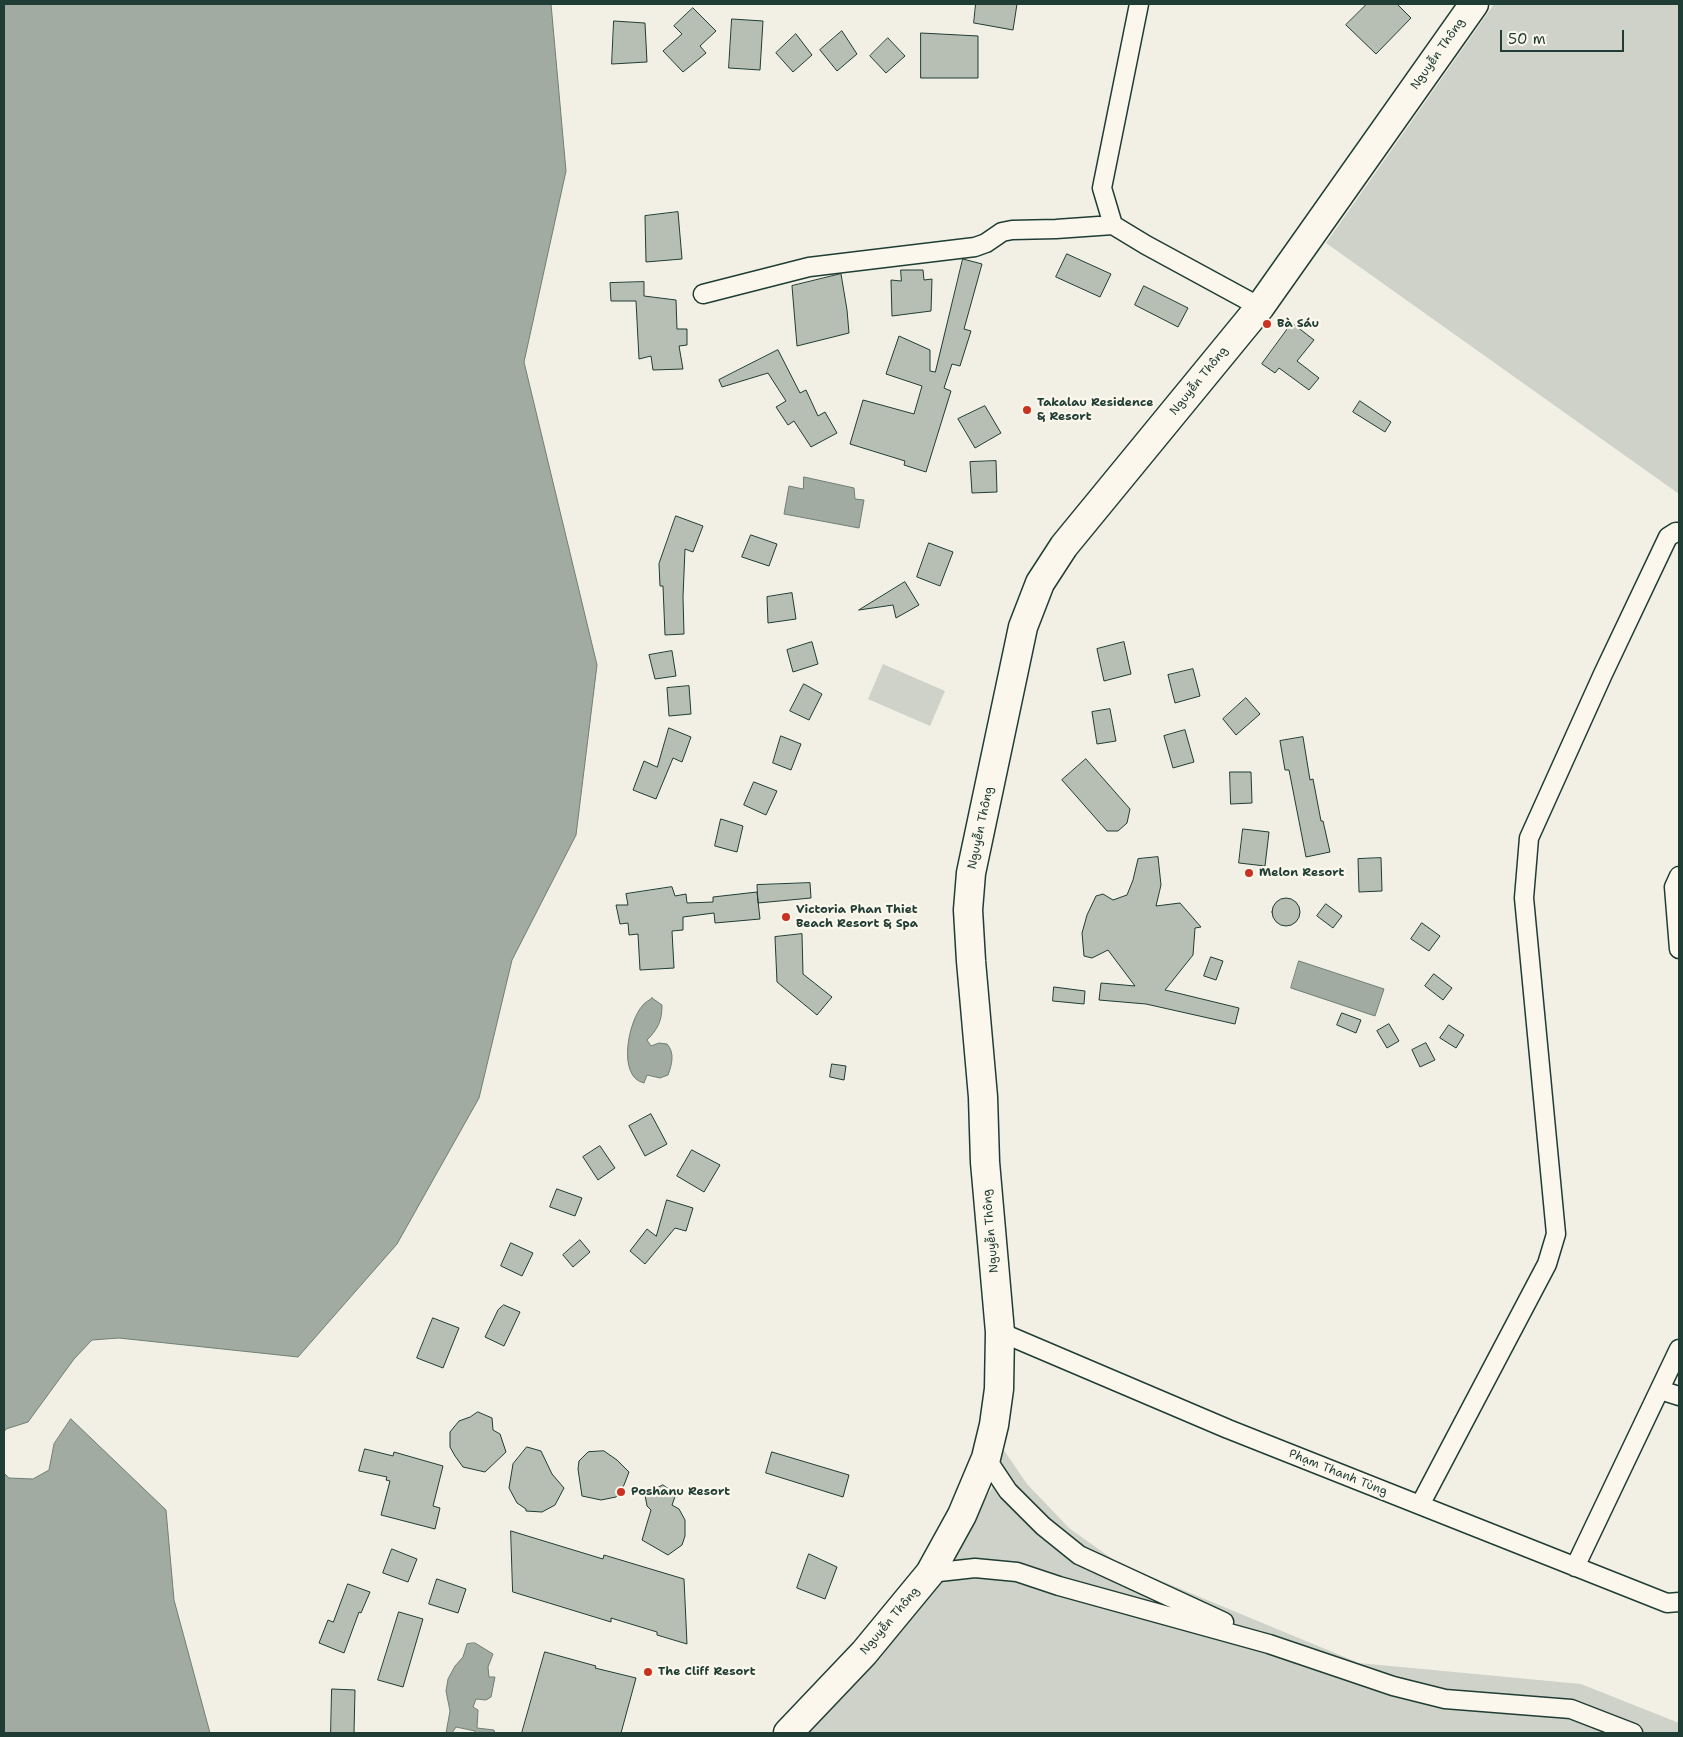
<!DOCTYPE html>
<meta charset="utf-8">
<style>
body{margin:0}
#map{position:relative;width:1683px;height:1737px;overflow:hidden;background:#f2f0e5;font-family:"Shantell Sans",sans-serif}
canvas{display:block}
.frame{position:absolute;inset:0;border:5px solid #1f3d34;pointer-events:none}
.scale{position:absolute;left:1500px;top:30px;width:124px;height:22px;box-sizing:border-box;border:2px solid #1f3d34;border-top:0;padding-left:6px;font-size:15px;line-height:18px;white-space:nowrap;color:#1f3d34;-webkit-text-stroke:4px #fbf7ec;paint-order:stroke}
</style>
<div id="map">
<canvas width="1683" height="1737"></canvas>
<div class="frame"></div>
<div class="scale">50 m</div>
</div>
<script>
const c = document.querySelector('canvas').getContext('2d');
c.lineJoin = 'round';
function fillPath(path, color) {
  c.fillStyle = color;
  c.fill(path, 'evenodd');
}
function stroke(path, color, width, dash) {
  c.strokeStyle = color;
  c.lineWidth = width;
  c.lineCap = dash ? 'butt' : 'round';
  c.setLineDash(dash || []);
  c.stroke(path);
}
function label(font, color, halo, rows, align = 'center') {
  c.font = font + ' "Shantell Sans",sans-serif';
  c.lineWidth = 4.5;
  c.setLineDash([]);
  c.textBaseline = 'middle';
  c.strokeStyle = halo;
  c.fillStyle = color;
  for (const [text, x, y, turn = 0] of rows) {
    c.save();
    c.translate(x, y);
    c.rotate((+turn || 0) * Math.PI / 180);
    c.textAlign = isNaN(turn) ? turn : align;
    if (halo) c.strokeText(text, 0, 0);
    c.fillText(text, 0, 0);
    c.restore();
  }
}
fillPath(new Path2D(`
 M1494,4H1679V494L1326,243Z
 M883,664L945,691L930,726L868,699Z
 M1001,1446L1027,1484L1069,1528L1118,1563L1359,1663L1581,1684L1679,1723V1733H805L927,1593L992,1488Z`), '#cfd2c8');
const water = new Path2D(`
 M4,4H551L566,171L524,362L597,665L576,835L512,960L479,1098L397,1244L298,1357L119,1338L92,1340L74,1359L28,1422L6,1429L4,1432Z
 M804,477L854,488L855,499L864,500L859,528L784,514L789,486L803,489Z
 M1299,961L1384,989L1375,1016L1291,988Z
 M652,998L662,1005C662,1021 658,1029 647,1040L651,1046L659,1043L667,1044C675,1053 672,1064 668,1075L660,1078L647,1075L644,1083C617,1077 628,1021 643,1005C645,1002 650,1000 652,998Z
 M71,1419L166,1510L174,1600L210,1733H4V1473L9,1478L33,1479L49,1470L54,1444Z
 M475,1643L493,1654L488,1667L489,1677H495L491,1697L486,1700L476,1699L473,1707L478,1710L477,1728L494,1730L495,1733H475V1731L456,1727L452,1733H446L450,1711L446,1691L448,1679L455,1666L463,1657L467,1644Z`);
fillPath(water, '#a2aba1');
stroke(water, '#6e7f75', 1);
const building = new Path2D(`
 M976,4H1017L1013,30L974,23Z
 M1367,4H1397L1411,18L1376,54L1346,25Z
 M693,8L716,31L700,46L706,53L683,72L663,51L682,34L674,26Z
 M732,19L763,21L760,70L729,68Z
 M614,21L645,23L647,62L612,64Z
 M842,31L857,54L837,71L820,50Z
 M921,33L978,36V78H921Z
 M796,34L812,55L793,72L776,53Z
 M888,38L905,56L886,73L870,56Z
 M678,212L682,259L646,262L645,216Z
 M1067,254L1111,274L1100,297L1056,277Z
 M963,259L982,264L964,329L971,331L960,366L952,364L944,388L951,391L926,472L904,465L905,461L850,444L863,400L914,414L922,386L886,374L899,336L930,350V371L935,372Z
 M901,270H923L924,280L932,279L931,311L892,316L891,280L901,281Z
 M841,274L847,310L849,333L797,346L792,286Z
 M644,282V296L676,300L677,329H687V345L679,346L683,369L653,370L651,356L639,359L636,301H611L610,283Z
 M1144,286L1188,308L1178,327L1135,305Z
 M1292,323L1314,340L1297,361L1319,378L1309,390L1279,368L1275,373L1262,364Z
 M778,350L800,393L806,390L818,416L825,412L837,433L811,447L794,421L788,425L776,407L786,401L768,373L722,387L719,380Z
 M1360,401L1391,422L1385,432L1353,412Z
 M985,406L1001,433L975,448L958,419Z
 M996,461L997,492L972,493L970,462Z
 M676,516L703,526L693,552L685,549L683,597L684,634L665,635L663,586H660L659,564Z
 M751,535L777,544L769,566L742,557Z
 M929,543L953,552L940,586L917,577Z
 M905,582L919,605L896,618L893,605L859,610Z
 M792,593L796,619L768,623L767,597Z
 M812,642L818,664L793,672L787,650Z
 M1124,642L1131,674L1104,681L1097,649Z
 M672,651L676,676L655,679L649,655Z
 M1193,669L1200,696L1175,703L1168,675Z
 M804,684L822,694L809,720L790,711Z
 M689,686L691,714L669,716L667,688Z
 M1246,698L1260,714L1236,735L1223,719Z
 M1110,709L1116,741L1097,744L1092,712Z
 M669,728L691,737L682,762L673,758L656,799L633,790L644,761L657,767Z
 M1185,730L1194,762L1173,768L1164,736Z
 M781,736L801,744L791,770L773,763Z
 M1303,737L1310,780L1313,779L1321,821H1323L1330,852L1306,857L1289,770H1285L1280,741Z
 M1086,759L1130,809L1127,823L1118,831H1107L1062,780Z
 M1230,772H1251L1252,803L1231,804Z
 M754,782L777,791L766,815L744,805Z
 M721,819L743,826L737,852L715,846Z
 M1243,829L1269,832L1265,866L1239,863Z
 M1158,857L1161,885L1156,906L1180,903L1201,927L1195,928L1193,955L1165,990L1239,1008L1235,1024L1146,1004L1099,1000L1101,983L1135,986L1108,950L1092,958L1084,956L1082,933L1087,915L1096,896L1103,894L1113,900L1127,895L1133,880L1138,859Z
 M1381,858L1382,891L1359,892L1358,859Z
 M810,883L811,898L758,903L757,885Z
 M672,887L675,896L686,894L687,903L713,902V897L757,892L760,919L715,923L714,913L683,917V930L672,931L674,968L640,970L638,934L629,935L628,923L620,924L616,905H628L626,894Z
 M1272 912a14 14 0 1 1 28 0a14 14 0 1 1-28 0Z
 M1326,904L1342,916L1333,928L1317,916Z
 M1422,923L1440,936L1429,951L1411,939Z
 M802,934L803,974L832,997L817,1015L777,982L775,937Z
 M1211,957L1223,961L1216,980L1204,976Z
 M1434,974L1452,988L1443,1000L1425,986Z
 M1054,987L1085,991L1084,1004L1053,1001Z
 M1342,1013L1361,1020L1356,1033L1337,1025Z
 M1389,1024L1399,1041L1387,1048L1377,1031Z
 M1449,1025L1464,1035L1456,1048L1440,1038Z
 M1426,1043L1435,1060L1420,1067L1412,1050Z
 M832,1064L846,1066L844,1080L830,1077Z
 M651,1114L667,1144L645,1156L629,1126Z
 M600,1146L615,1168L598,1180L583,1157Z
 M692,1150L720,1165L704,1192L677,1176Z
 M557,1189L582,1198L575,1216L550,1207Z
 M667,1200L693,1208L686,1231L675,1228L645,1264L630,1251L647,1229L656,1236Z
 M580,1240L590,1252L573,1267L563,1255Z
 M511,1243L533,1253L522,1276L501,1266Z
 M504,1305L520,1312L504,1346L485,1337L498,1310Z
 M433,1318L459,1328L443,1368L417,1358Z
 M478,1412L492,1418L493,1430L500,1434L506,1452L485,1472L463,1467L455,1456L450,1447V1432L459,1421L470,1417Z
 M527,1447L541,1451L552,1474L564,1488L555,1505L542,1512L526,1511V1509L517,1503L509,1488L513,1464Z
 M365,1449L393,1456L394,1452L443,1466L433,1506L440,1508L435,1529L381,1515L390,1481L386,1480L387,1477L359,1471Z
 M604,1451L617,1460L629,1472L624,1485L616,1497L601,1500L582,1496L578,1469L579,1461L588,1452Z
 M772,1452L849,1475L843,1497L766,1473Z
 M663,1485L676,1494L672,1505L679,1509L685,1520V1536L682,1545L668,1555L642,1540L651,1510L647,1506L645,1495Z
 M511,1531L603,1559L604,1555L684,1579L687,1644L657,1635V1632L611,1618V1622L513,1592Z
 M392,1549L417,1559L408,1582L383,1573Z
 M809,1554L837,1567L825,1599L797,1588Z
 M437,1579L466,1589L458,1613L429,1604Z
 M348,1584L370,1592L361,1613L359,1612L344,1653L319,1643L328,1620L333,1622Z
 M399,1612L423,1619L403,1687L378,1680Z
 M545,1652L596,1666L595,1668L636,1678L621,1733H522Z
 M332,1689L355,1690L354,1733H331Z`);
fillPath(building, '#b7beb3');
stroke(building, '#1f3d34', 1);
const minor = new Path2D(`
 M1139,4L1102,188L1113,225L1146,245L1260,307
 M703,294L809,267L975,247L986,243L1002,232L1012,230L1056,229L1113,225
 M1679,876L1674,887L1679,949
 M1000,1332L1228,1429L1667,1603L1679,1602
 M1660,1390L1679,1396
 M986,1458L1008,1491L1043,1526L1079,1555L1224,1622
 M1420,1505L1547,1264L1556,1234L1524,898L1529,838L1603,674L1668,537L1676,532H1679
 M1575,1567L1679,1349
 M930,1573L975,1568L1017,1572L1059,1586L1269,1644L1393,1686L1445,1699L1571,1709L1633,1733`);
const primary = new Path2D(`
 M788,1733L864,1653L930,1573L962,1515L986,1458L994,1425L999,1389L1000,1332L985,1162L983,1097L971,961L968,910L971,873L1023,627L1040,583L1064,546L1260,307L1474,4`);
stroke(minor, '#1f3d34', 21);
stroke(primary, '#1f3d34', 31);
stroke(minor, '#fbf7ec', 18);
stroke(primary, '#fbf7ec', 28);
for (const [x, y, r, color] of [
 [1267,324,5,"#c8321e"],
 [1027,410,5,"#c8321e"],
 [1249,873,5,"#c8321e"],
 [786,917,5,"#c8321e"],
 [621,1492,5,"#c8321e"],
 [648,1672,5,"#c8321e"]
]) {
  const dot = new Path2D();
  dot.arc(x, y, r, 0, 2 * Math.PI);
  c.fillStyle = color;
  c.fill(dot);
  stroke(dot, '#fbf7ec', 2);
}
label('12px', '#1f3d34', '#fbf7ec', [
 ["Nguyễn Thông",1438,54,-55],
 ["Nguyễn Thông",1199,381,-51],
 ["Nguyễn Thông",981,828,-78],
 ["Nguyễn Thông",991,1231,-95],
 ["Phạm Thanh Tùng",1338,1473,22],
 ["Nguyễn Thông",890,1621,-50]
]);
label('bold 12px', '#1f3d34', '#fbf7ec', [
 ["Bà Sáu",1277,324],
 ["Takalau Residence",1037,403],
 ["& Resort",1037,417],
 ["Melon Resort",1259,873],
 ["Victoria Phan Thiet",796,910],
 ["Beach Resort & Spa",796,924],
 ["Poshanu Resort",631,1492],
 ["The Cliff Resort",658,1672]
], 'left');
</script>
